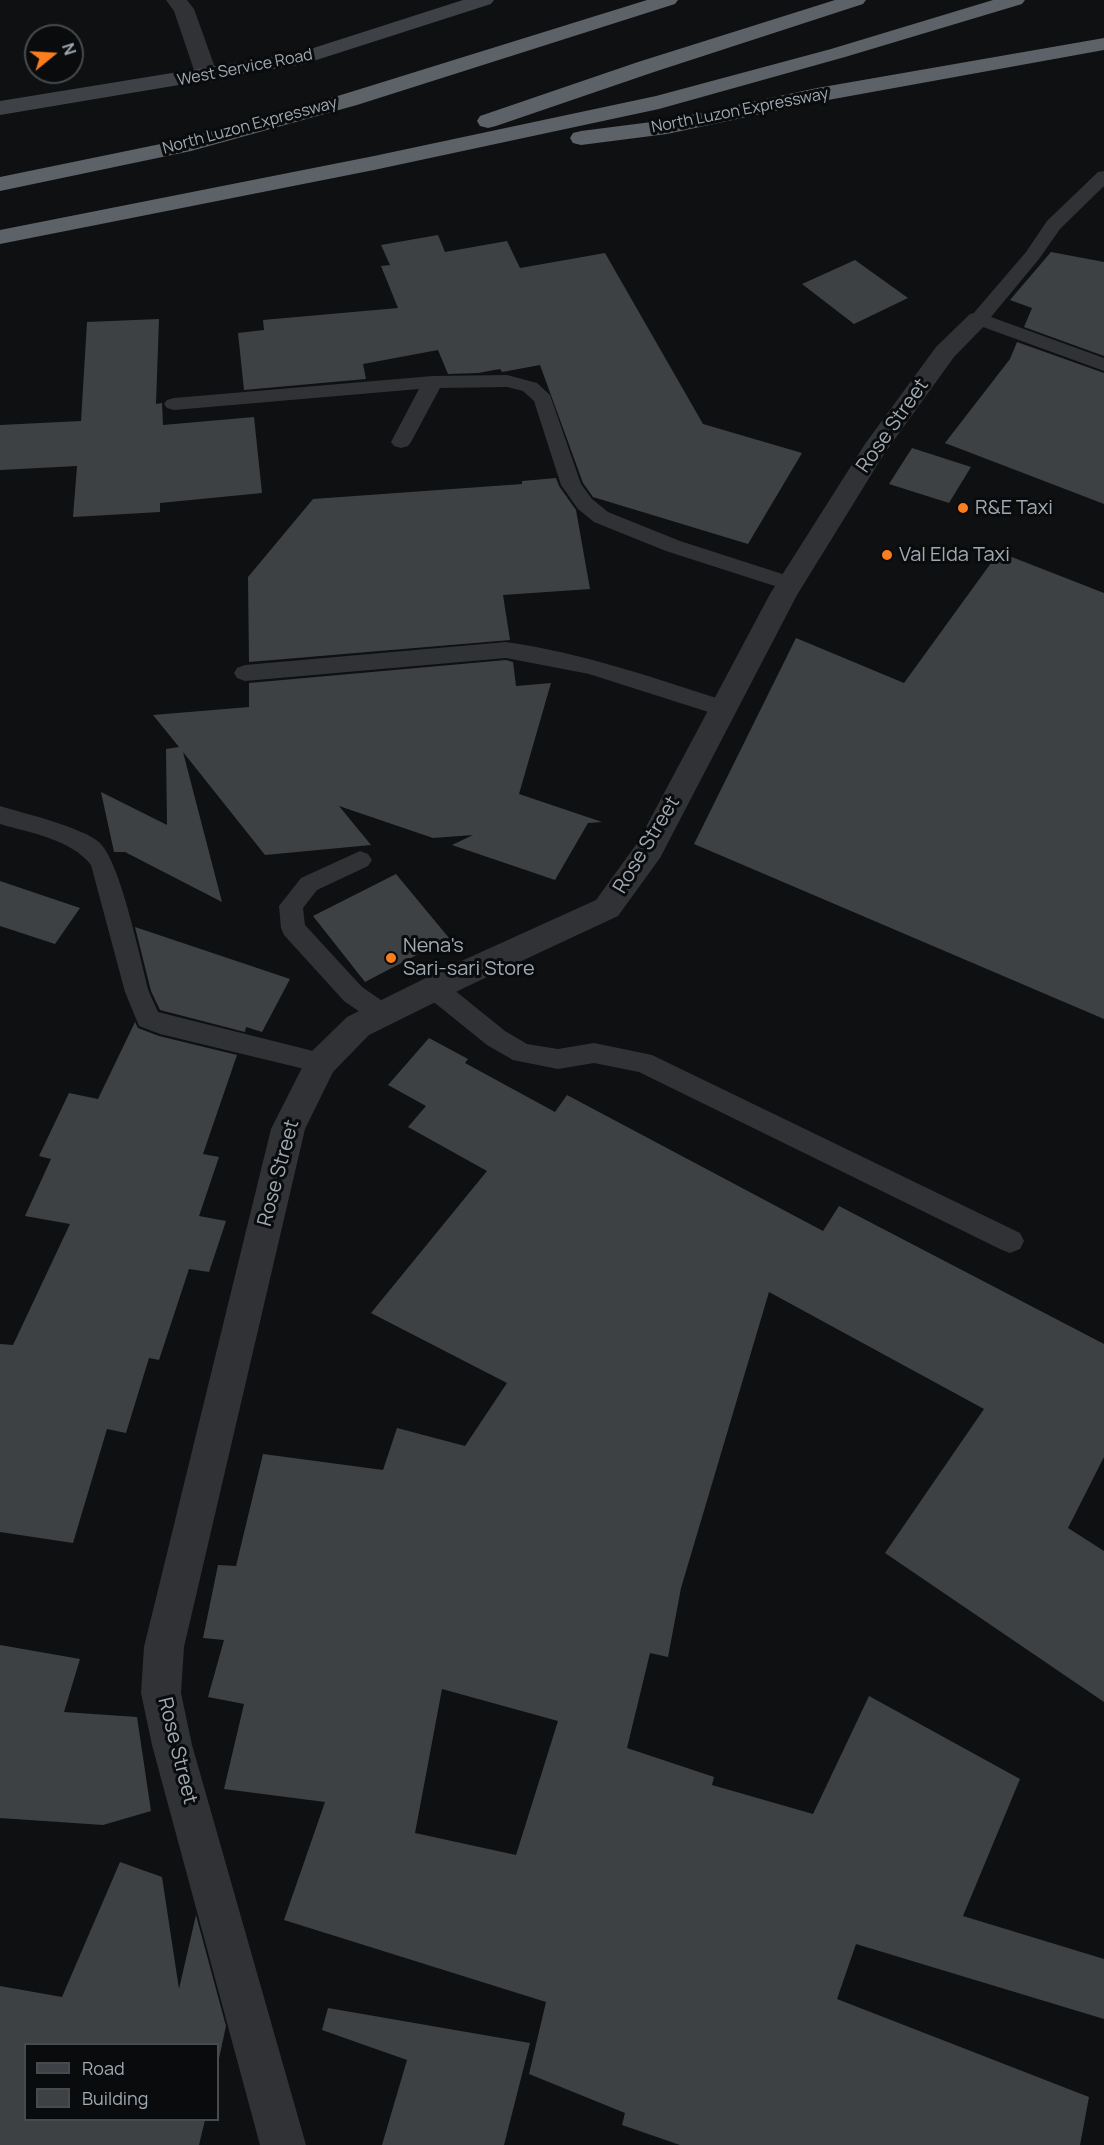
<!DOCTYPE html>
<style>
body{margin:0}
#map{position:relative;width:1104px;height:2145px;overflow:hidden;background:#0f1011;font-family:Manrope,sans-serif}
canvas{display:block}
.legend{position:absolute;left:24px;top:2043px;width:195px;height:78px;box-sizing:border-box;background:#0a0b0c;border:2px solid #464b4f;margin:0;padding:8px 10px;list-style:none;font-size:18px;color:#a0aab3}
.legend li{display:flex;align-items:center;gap:12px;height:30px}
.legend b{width:30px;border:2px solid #464b4f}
.north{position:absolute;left:24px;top:24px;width:60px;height:60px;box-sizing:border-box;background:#0a0b0c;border:2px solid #464b4f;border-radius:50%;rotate:72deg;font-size:16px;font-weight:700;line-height:24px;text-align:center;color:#a0aab3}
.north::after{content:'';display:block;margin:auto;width:21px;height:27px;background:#fa7d1e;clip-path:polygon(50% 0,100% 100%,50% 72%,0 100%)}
</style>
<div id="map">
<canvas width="1104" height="2145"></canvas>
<ul class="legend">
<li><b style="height:8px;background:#3e4246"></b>Road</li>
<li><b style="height:16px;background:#3e4144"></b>Building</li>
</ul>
<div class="north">N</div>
</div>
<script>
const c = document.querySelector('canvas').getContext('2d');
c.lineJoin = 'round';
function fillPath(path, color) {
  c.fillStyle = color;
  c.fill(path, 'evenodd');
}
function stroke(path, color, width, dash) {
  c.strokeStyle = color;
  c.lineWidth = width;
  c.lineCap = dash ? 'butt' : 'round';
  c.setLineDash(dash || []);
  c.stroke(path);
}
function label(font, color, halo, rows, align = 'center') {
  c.font = font + ' Manrope,sans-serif';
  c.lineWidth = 6;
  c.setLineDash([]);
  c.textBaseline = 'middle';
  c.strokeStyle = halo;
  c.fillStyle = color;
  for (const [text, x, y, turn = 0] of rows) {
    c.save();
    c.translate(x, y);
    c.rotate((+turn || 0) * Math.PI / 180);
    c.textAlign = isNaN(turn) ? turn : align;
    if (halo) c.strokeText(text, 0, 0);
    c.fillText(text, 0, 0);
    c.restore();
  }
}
fillPath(new Path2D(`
 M438,235L445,252L507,241L520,268L605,253L703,424L802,453L748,544L593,497L583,483L540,365L502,372L500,369L478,373L448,374L438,350L363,364L366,379L244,390L238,333L264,330L263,320L398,308L381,266L390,265L381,245Z
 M1051,252L1104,262V356L1024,327L1032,308L1010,300Z
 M855,260L908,298L854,324L802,284Z
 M159,319L156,404L162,403L163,425L254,417L262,493L160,503V512L73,517L77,466L0,470V425L81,421L87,322Z
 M1017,342L1104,373V504L945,443L1010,359Z
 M912,448L971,467L949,503L889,484Z
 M556,478L559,486L576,510L590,589L503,595L510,640L249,662L248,577L313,499L522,484V481Z
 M999,552L1104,593V1019L694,844L796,638L904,683Z
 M506,660L513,662L516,686L551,683L519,794L602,822L588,823L555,880L452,845L473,835L433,838L339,806L371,845L265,855L183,752L222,902L125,852H114L101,792L167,825L166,749L179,747L153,715L249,707V683Z
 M396,874L449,938L365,982L313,916Z
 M0,881L80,908L55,944L0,926Z
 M135,927L290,979L262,1032L246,1027L245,1032L160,1010L151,991Z
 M135,1022L138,1028L159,1036L237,1055L203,1154L219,1157L199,1216L226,1221L209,1272L189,1269L159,1360L149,1358L126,1433L107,1429L73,1543L0,1532V1344L13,1345L70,1224L25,1216L51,1159L39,1156L69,1093L98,1099Z
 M429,1038L468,1059L465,1063L555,1112L567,1095L823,1231L839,1206L1104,1344V1457L1068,1528L1104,1551V1702L885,1553L984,1409L769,1292L681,1588L668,1657L650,1653L627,1748L714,1777L712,1785L813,1814L869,1696L1020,1779L963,1916L1104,1959V2019L856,1944L837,1999L1089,2097L1080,2145H680L622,2125L625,2113L529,2074L546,2002L284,1920L325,1802L224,1789L244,1704L208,1697L224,1640L203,1638L218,1565L236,1566L263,1454L383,1470L397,1428L465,1446L507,1383L371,1313L487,1171L408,1127L426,1106L388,1085ZM442,1689L558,1721L516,1855L415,1833Z
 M0,1645L80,1659L64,1712L137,1717L151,1811L103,1825L0,1818Z
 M120,1862L162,1877L179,1989L196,1915L226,2026L218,2063V2044H26V2120H205L199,2145H0V1986L62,1997Z
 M328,2008L530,2043L504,2145H382L407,2060L322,2030Z`), '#3e4144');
fillPath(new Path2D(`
 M1104,171V186L1060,229L1039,259L991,317L1104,358V371L972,323L970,319L972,315L1026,252L1047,221L1098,172Z
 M507,375L537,383L550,395L581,484L592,499L608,512L680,541L798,579L802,584L798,589L791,591L784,589L666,551L594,522L578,509L561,485L534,401L523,391L507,387L440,388L411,442L408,446L401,448L394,446L391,442L419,389L174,410L167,408L164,404L167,400L174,398L433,376Z
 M506,642C584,653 657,679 732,703L735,709L732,715L724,717L589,674L506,658L245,681L237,678L234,673L237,668L245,665Z
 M0,806C23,813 85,828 100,843C121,864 140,959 149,992L158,1012L321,1053L330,1056L334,1063L330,1070L321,1073L160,1034L139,1026L125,992L91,865C71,839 30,833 0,824Z
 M360,851L368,854L372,860L368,866L317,890L303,908L305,925L362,987L391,1007L394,1014L391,1021L382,1024L373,1021L344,1001L284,935L281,928L279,906L301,878Z
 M434,978L443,981L505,1031L527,1044L558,1049L594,1043L652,1055L1020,1233L1024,1241L1020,1249L1010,1253L1000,1249L639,1072L594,1063L558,1069L513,1060L487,1045L425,995L422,988L425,981Z`), '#303236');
fillPath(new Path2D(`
 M166,0H187L194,9L218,76L215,81L207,82L199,81L196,76L174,11Z
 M979,312L988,314L991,319L954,357L884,454L797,595L660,858L618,916L468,986L369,1035L333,1072L305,1129L184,1647L181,1693L192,1745L306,2145H260L152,1745L141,1693L144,1647L271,1129L309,1054L347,1017L446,968L596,900L638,842L770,594L865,444L936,347L970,314Z`), '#303236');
fillPath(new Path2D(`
 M463,0H494L491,4L304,64L0,115V101L301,52Z`), '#3e4246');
fillPath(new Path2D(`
 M647,0H678L675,4L357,105L191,151L0,191V177L180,140L341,95Z
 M835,0H866L863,4L654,72L496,126L488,128L480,126L477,121L480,116L638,62Z
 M993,0H1025L1022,4L845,57L659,109L374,170L0,244V230L374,156L656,96L831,49Z
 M1104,38V50L817,102L667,134L581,145L573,143L570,138L573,133L581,131L667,120L817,88Z`), '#5c6267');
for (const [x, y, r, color] of [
 [963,508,6,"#fa7d1e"],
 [887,555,6,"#fa7d1e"],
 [391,958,6,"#fa7d1e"]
]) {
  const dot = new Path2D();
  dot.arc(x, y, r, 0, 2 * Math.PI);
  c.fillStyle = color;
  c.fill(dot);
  stroke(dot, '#0a0b0c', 2);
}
label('16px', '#a0aab3', '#0a0b0c', [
 ["West Service Road",245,68,-11],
 ["North Luzon Expressway",740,111,-11],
 ["North Luzon Expressway",250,126,-15]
]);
label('20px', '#a0aab3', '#0a0b0c', [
 ["Rose Street",893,426,-55],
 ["Rose Street",647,845,-59],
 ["Rose Street",279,1173,-75],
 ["Rose Street",177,1751,76]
]);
label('20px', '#a0aab3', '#0a0b0c', [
 ["R&E Taxi",975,508],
 ["Val Elda Taxi",899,555],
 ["Nena's",403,946],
 ["Sari-sari Store",403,969]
], 'left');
</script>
